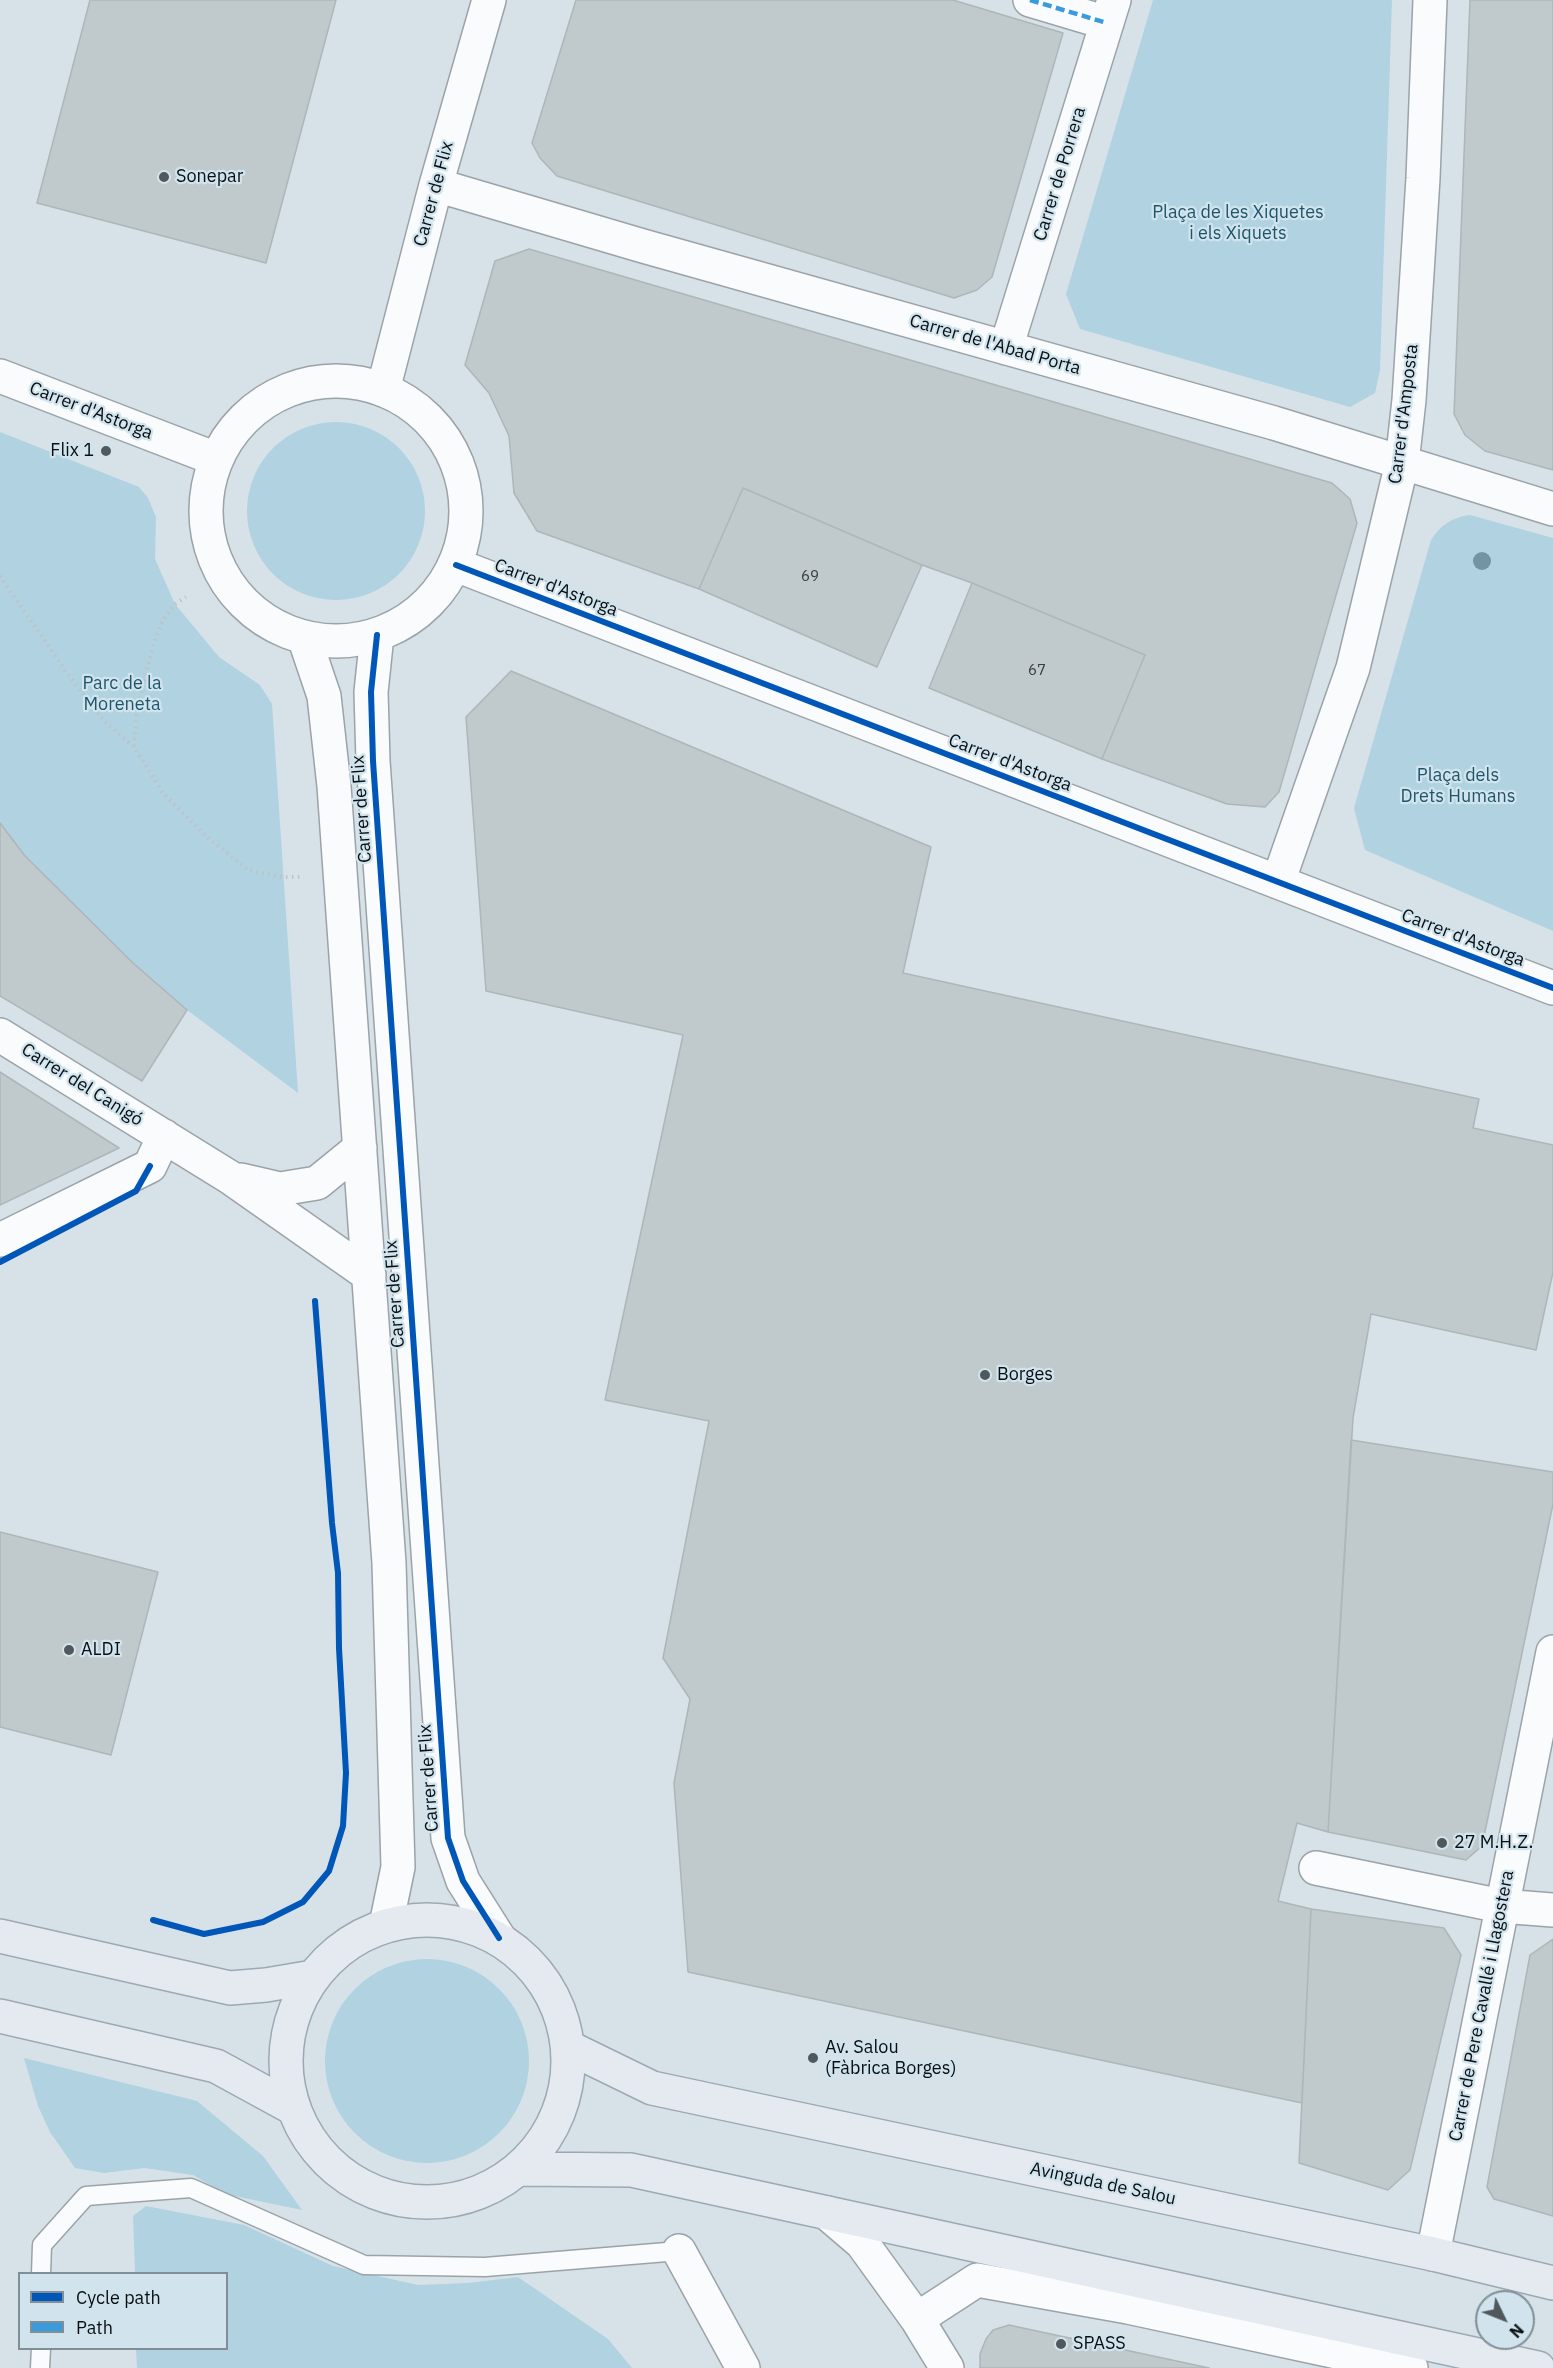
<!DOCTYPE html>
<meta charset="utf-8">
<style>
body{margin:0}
#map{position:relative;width:1553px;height:2368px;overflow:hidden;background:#d7e2e8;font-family:"IBM Plex Sans",sans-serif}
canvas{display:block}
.legend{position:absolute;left:18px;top:2272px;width:210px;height:78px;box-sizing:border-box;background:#d1e4ee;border:2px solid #818e96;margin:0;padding:8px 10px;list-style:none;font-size:18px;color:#080e11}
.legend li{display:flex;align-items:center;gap:12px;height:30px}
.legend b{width:30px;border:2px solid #818e96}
.north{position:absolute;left:1475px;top:2290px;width:60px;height:60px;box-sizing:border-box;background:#d1e4ee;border:2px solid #818e96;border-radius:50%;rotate:133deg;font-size:16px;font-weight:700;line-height:24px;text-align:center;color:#080e11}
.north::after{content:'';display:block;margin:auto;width:21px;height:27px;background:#50585c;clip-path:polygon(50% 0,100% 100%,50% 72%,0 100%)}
</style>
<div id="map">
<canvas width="1553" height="2368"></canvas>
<ul class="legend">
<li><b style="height:8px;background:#0057b8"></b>Cycle path</li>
<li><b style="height:8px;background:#3a9ade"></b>Path</li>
</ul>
<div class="north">N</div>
</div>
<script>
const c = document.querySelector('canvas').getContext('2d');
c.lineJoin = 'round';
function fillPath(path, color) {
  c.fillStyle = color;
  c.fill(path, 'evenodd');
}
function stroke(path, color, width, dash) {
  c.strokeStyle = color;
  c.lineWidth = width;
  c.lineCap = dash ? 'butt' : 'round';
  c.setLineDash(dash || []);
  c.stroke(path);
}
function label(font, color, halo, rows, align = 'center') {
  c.font = font + ' "IBM Plex Sans",sans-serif';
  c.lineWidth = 4.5;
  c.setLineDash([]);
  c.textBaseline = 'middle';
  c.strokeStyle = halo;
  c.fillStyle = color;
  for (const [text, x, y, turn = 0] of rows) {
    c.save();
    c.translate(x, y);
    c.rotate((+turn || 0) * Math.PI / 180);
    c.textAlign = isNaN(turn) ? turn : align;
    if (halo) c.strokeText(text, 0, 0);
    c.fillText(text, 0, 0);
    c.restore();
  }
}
fillPath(new Path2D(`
 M1153,0H1392L1380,370L1375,393L1350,407L1080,329L1066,294Z
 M247 511a89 89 0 1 1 178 0a89 89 0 1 1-178 0Z
 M0,432L139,487L148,498L156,517L155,559L175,604L219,657L260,685L272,704L298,1093L187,1010L133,963L25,856L0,823Z
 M1470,515L1553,538V931L1365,850L1354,808L1431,540C1442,524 1451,518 1470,515Z
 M325 2061a102 102 0 1 1 204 0a102 102 0 1 1-204 0Z
 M24,2058L197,2101L263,2156L302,2210L225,2194L193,2175L144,2168L104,2173L75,2168L50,2132L38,2106Z
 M146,2206L244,2225L333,2266L418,2285L468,2283L518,2277L608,2339L632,2368H137L136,2349L226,2348V2274L135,2273L133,2216Z`), '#b0d2e1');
const building = new Path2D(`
 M90,0H336L266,263L37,203Z
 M576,0H953L1063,33L992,277L977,290L954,298L557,176L540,158L532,143Z
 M1470,0H1553V470L1485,451L1465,435L1454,414Z
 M529,249L1332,483L1350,499L1357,523L1279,792L1265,807L1227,804L1102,759L1145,655L972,583L922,565L743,488L699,589L537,531L514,493L509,436L489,393L465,365L495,261Z
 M743,488L922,565L877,667L699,589Z
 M972,583L1145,655L1102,759L929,688Z
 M511,671L931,847L903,973L1479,1099L1473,1128L1553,1145V1272L1536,1350L1371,1314L1353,1418L1328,1832L1297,1823L1278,1901L1311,1909L1302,2103L688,1972L674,1783L690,1699L663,1658L709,1421L605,1400L683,1035L486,991L466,717Z
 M0,823L25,856L133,963L187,1010L142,1081L0,996Z
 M0,1072L119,1148L0,1205Z
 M1351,1440L1553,1472V1504L1482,1846L1466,1860L1328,1832Z
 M0,1532L158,1572L111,1755L0,1727Z
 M1311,1909L1444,1928L1461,1955L1410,2170L1388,2190L1299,2163Z
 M1553,1939V2216L1494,2199L1487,2187L1530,1955Z
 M1009,2325L1209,2368H980V2354L986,2339L993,2330Z`);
fillPath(building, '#c0c9cc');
stroke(building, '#adb6b9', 1.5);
const lane = new Path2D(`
 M41,2274L42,2245L86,2196L191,2188L364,2265L485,2267L679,2251
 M40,2368L41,2348`);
const street = new Path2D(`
 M1030,0L1107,23
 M436,185L643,246L1274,423L1553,509
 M1006,348L1114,0
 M0,376L216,459
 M206 511a130 130 0 1 1 260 0a130 130 0 1 1-260 0Z
 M383,390L436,185L489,0
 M456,565L1553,988
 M377,635L371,692L373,761L448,1838L463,1881L499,1938
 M304,637L324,696L334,786L389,1563L398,1867L386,1925
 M1278,882L1353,668L1402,463L1409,400L1423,178L1430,0
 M0,1035L231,1178L369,1275
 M241,1180L280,1189L317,1183L360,1148
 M0,1240L150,1166L164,1136
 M1316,1868L1501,1906L1553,1910
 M827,2213L862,2243L917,2319L947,2368
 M679,2251L743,2368
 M1433,2254L1553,1652
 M917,2319L977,2280L1128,2307L1411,2368`);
const primary = new Path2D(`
 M286 2061a141 141 0 1 1 282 0a141 141 0 1 1-282 0Z
 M0,1936L230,1988L266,1985L313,1977
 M0,2016L216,2066L293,2108
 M568,2047L652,2088L1433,2254L1553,2283
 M519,2169L631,2170L1538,2368`);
stroke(lane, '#9ba3a8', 21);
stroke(street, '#9ba3a8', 36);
stroke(primary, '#9ca8b3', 36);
stroke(new Path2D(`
 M0,576L67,673L104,721L134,747L163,793L207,837L248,870L283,877H304
 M134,746L138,704L154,642L163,620L175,604L186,597`), '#bfc2c5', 4, [1.5, 4.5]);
stroke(lane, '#f9fbfc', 18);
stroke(street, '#f9fbfc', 33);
stroke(primary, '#e5eaf0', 33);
stroke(new Path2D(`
 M1030,0L1107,23`), '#3a9ade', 4.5, [9, 4.5]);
stroke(new Path2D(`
 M456,565L1553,988
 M377,635L371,692L373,761L448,1838L463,1881L499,1938
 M0,1262L136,1191L150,1166
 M153,1920L204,1934L263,1922L303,1902L329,1871L343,1826L346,1773L339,1648L338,1573L332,1523L315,1301`), '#0057b8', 6);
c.fillStyle = '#7294a3';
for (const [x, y] of [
 [1482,561]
]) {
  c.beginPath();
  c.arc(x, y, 9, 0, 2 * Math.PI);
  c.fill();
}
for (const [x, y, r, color] of [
 [164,177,6,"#50585c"],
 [106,451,6,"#50585c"],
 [985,1375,6,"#50585c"],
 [69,1650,6,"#50585c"],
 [1442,1843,6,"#50585c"],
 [813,2058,6,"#50585c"],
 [1061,2344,6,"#50585c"]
]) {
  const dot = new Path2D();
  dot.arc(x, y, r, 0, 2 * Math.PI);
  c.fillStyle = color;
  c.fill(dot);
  stroke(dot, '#d1e4ee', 2);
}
label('15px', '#363d40', null, [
 ["69",810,577],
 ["67",1037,671]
]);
label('18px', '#080e11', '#d1e4ee', [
 ["Carrer de Porrera",1060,174,-73],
 ["Carrer de Flix",434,194,-75],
 ["Carrer de l'Abad Porta",995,345,16],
 ["Carrer d'Astorga",91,411,21],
 ["Carrer d'Amposta",1404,414,-83],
 ["Carrer d'Astorga",556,588,21],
 ["Carrer d'Astorga",1010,763,21],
 ["Carrer de Flix",362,809,-94],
 ["Carrer d'Astorga",1463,938,21],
 ["Carrer del Canigó",82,1085,32],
 ["Carrer de Flix",395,1294,-94],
 ["Carrer de Flix",429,1778,-94],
 ["Carrer de Pere Cavallé i Llagostera",1482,2006,-79],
 ["Avinguda de Salou",1103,2184,12]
]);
label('18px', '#080e11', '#d1e4ee', [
 ["Sonepar",176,177],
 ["Flix 1",94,451,"right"],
 ["Borges",997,1375],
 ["ALDI",81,1650],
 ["27 M.H.Z.",1454,1843],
 ["Av. Salou",825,2048],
 ["(Fàbrica Borges)",825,2069],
 ["SPASS",1073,2344]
], 'left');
label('18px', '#1f556b', '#d1e4ee', [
 ["Plaça de les Xiquetes",1238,213],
 ["i els Xiquets",1238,234],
 ["Parc de la",122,684],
 ["Moreneta",122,705],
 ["Plaça dels",1458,776],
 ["Drets Humans",1458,797]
]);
</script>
